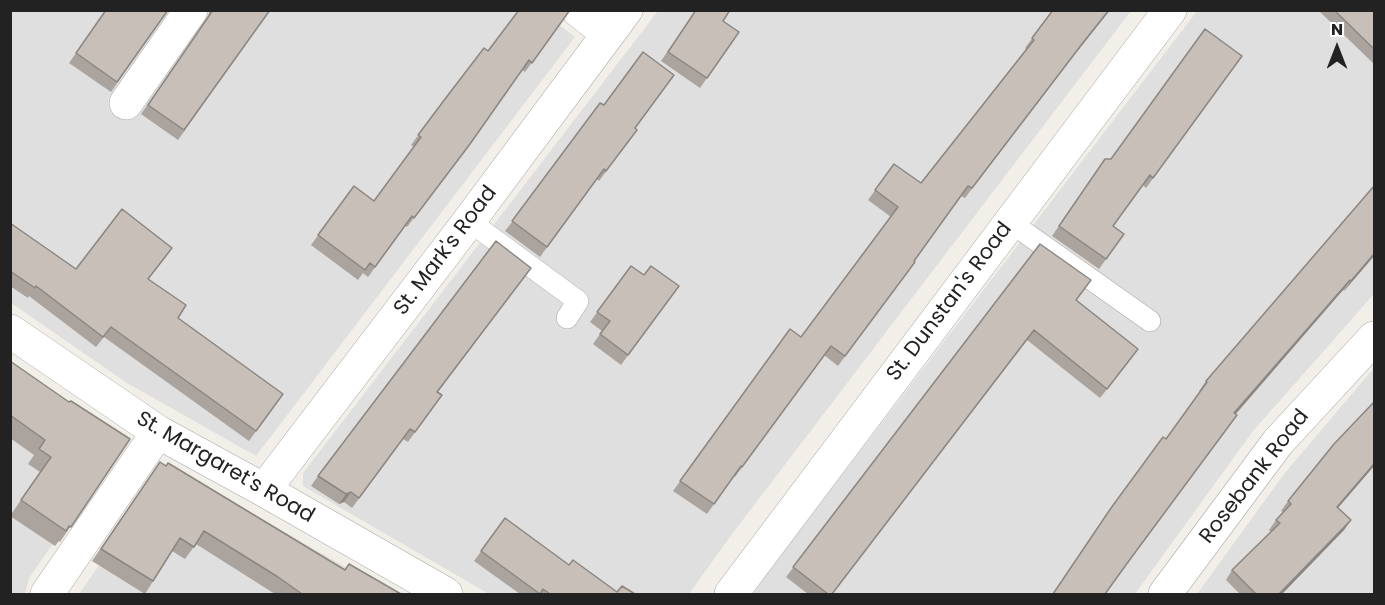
<!DOCTYPE html>
<style>
body{margin:0}
#map{position:relative;width:1385px;height:605px;overflow:hidden;background:#f2efe9;font-family:Poppins,sans-serif}
canvas{display:block}
.frame{position:absolute;inset:0;border:12px solid #222;pointer-events:none}
.north{position:absolute;left:1307px;top:18px;width:60px;height:60px;-webkit-text-stroke:4px #fff;paint-order:stroke;rotate:0deg;font-size:16px;font-weight:700;line-height:24px;text-align:center;color:#222}
.north::after{content:'';display:block;margin:auto;width:21px;height:27px;background:#222;clip-path:polygon(50% 0,100% 100%,50% 72%,0 100%)}
</style>
<div id="map">
<canvas width="1385" height="605"></canvas>
<div class="frame"></div>
<div class="north">N</div>
</div>
<script>
const c = document.querySelector('canvas').getContext('2d');
c.lineJoin = 'round';
function fillPath(path, color) {
  c.fillStyle = color;
  c.fill(path, 'evenodd');
}
function stroke(path, color, width, dash) {
  c.strokeStyle = color;
  c.lineWidth = width;
  c.lineCap = dash ? 'butt' : 'round';
  c.setLineDash(dash || []);
  c.stroke(path);
}
function label(font, color, halo, rows, align = 'center') {
  c.font = font + ' Poppins,sans-serif';
  c.lineWidth = 4.5;
  c.setLineDash([]);
  c.textBaseline = 'middle';
  c.strokeStyle = halo;
  c.fillStyle = color;
  for (const [text, x, y, turn = 0] of rows) {
    c.save();
    c.translate(x, y);
    c.rotate((+turn || 0) * Math.PI / 180);
    c.textAlign = isNaN(turn) ? turn : align;
    if (halo) c.strokeText(text, 0, 0);
    c.fillText(text, 0, 0);
    c.restore();
  }
}
fillPath(new Path2D(`
 M10,11H172L108,100L132,118L208,11H541L575,37L256,456L127,383L11,303Z
 M658,11H1131L732,534L689,594H489L303,486V473Z
 M1197,11H1374V294L1253,431L1135,594H753L773,565Z
 M10,365L114,457L29,578L25,594H11Z
 M1374,368V594H1197L1284,474Z
 M179,471L392,594H79L163,474Z`), '#e0dfdf');
const service = new Path2D(`
 M469,221L578,301L567,318
 M1010,222L1150,321`);
const minor = new Path2D(`
 M578,10L608,34
 M126,103L191,10
 M10,331L158,432L264,490L446,594
 M264,490L469,221L626,10
 M47,594L158,432
 M731,594L1170,10
 M1165,594L1278,442L1374,338`);
stroke(service, '#a9a9a9', 22);
stroke(minor, '#a9a9a9', 34);
stroke(service, '#fff', 21);
stroke(minor, '#fff', 33);
fillPath(new Path2D(`
 M106,10H168L111,92L69,63Z
 M210,10H270L178,140L141,114L207,20Z
 M570,10L525,72L522,70L463,154L407,227L405,226L368,277L363,273L358,280L311,245L354,186L374,201L414,147L411,145L445,99L488,51Z
 M696,10L723,21L739,32L700,88L661,61Z
 M1053,10H1110L1075,54L965,198L961,196L838,366L824,355L735,477L734,476L707,514L673,491L790,329L801,337L891,217L868,200L894,164L921,183L1026,49L1025,48Z
 M1318,10H1374V64Z
 M1242,56L1146,188L1143,185L1113,226L1124,234L1099,269L1052,236L1105,159H1111Z
 M604,105L637,130L599,181L597,179L540,257L505,231Z
 M10,223L76,269L165,258L148,279L178,318L283,394L249,441L104,337L96,347L29,296L28,298L10,286Z
 M1040,244L1076,300L1131,359L1100,398L1027,340L832,594H808L786,577Z
 M1374,256L1344,291L1343,290L1235,414L1124,568L1166,439L1200,392L1199,391L1206,381Z
 M631,266L644,275L679,286L621,365L593,344L602,331L590,322Z
 M531,268L438,392L442,395L408,442L403,439L352,508L344,502L339,504L311,486L318,476Z
 M10,361L69,402L130,439L60,542L59,541L55,546L10,516L40,472L28,464L34,455L10,438Z
 M160,462L344,570L349,564L401,594H275L196,544L185,559L172,551L145,594L92,561Z
 M1374,466L1338,508L1351,520L1344,530L1282,594H1240L1226,580L1232,570L1271,532L1269,530L1276,520L1283,512L1281,511L1288,501Z
 M505,518L569,565L617,592L635,594H520L474,561Z`), '#aba49e');
fillPath(new Path2D(`
 M1109,10H1110L1075,54L965,198L1082,44Z
 M1374,254V256L1344,291L1351,281Z
 M1350,280L1343,290L1228,423L1234,413Z
 M1034,330L1027,340L832,594Z
 M1374,464V466L1330,517L1337,507Z
 M351,492L344,502L339,504L346,494Z
 M1351,520L1344,530L1282,594H1279Z`), '#8b8681');
const building = new Path2D(`
 M106,10H168L117,82L76,53Z
 M213,10H270L184,130L148,105Z
 M519,10H570L532,63L529,60L470,144L414,218L412,216L375,267L370,263L365,270L318,235L354,186L374,201L421,137L418,135L445,99L484,48L488,51Z
 M696,10H730L723,21L739,32L707,78L668,52Z
 M1053,10H1109L1082,44L972,188L968,186L914,261L915,262L845,356L831,346L742,467L741,466L714,504L680,481L790,329L801,337L898,207L875,190L894,164L921,183L1034,40L1032,38Z
 M1334,10H1374V49Z
 M1205,29L1242,56L1153,178L1150,175L1113,226L1124,234L1106,259L1059,226L1105,159H1111Z
 M643,52L674,75L635,128L637,130L606,171L604,169L547,247L512,221L600,103L604,105Z
 M1374,186V254L1351,281L1350,280L1234,413L1237,415L1131,558L1105,594H1053L1111,508L1163,437L1166,439L1207,382L1206,381Z
 M122,209L172,248L148,279L186,305L178,318L283,394L256,431L111,327L103,337L36,286L35,288L10,271V223L76,269Z
 M496,241L531,268L437,392L442,395L415,432L410,429L359,498L351,492L346,494L318,476Z
 M1040,244L1091,280L1076,300L1138,349L1107,389L1034,330L832,594H828L793,567Z
 M631,266L644,275L651,266L679,286L628,355L600,334L610,321L597,312Z
 M10,361L69,402L71,401L130,439L71,527L69,526L66,531L21,500L51,457L39,449L45,440L10,415Z
 M1374,402V464L1337,507L1351,520L1279,594H1256L1232,570L1280,523L1276,520L1291,504L1288,501L1334,444Z
 M160,462L166,466L168,463L345,570L349,564L401,594H302L278,577L204,531L194,547L180,538L153,581L101,549Z
 M505,518L569,565L573,560L617,592L622,586L635,594H550L543,589L540,594L481,551Z`);
fillPath(building, '#c7bfb8');
stroke(building, '#8b8681', 1.5);
label('21px', '#222', '#fff', [
 ["St. Mark's Road",446,251,-53],
 ["St. Dunstan's Road",950,302,-53],
 ["St. Margaret's Road",225,468,30],
 ["Rosebank Road",1255,477,-52]
]);
</script>
